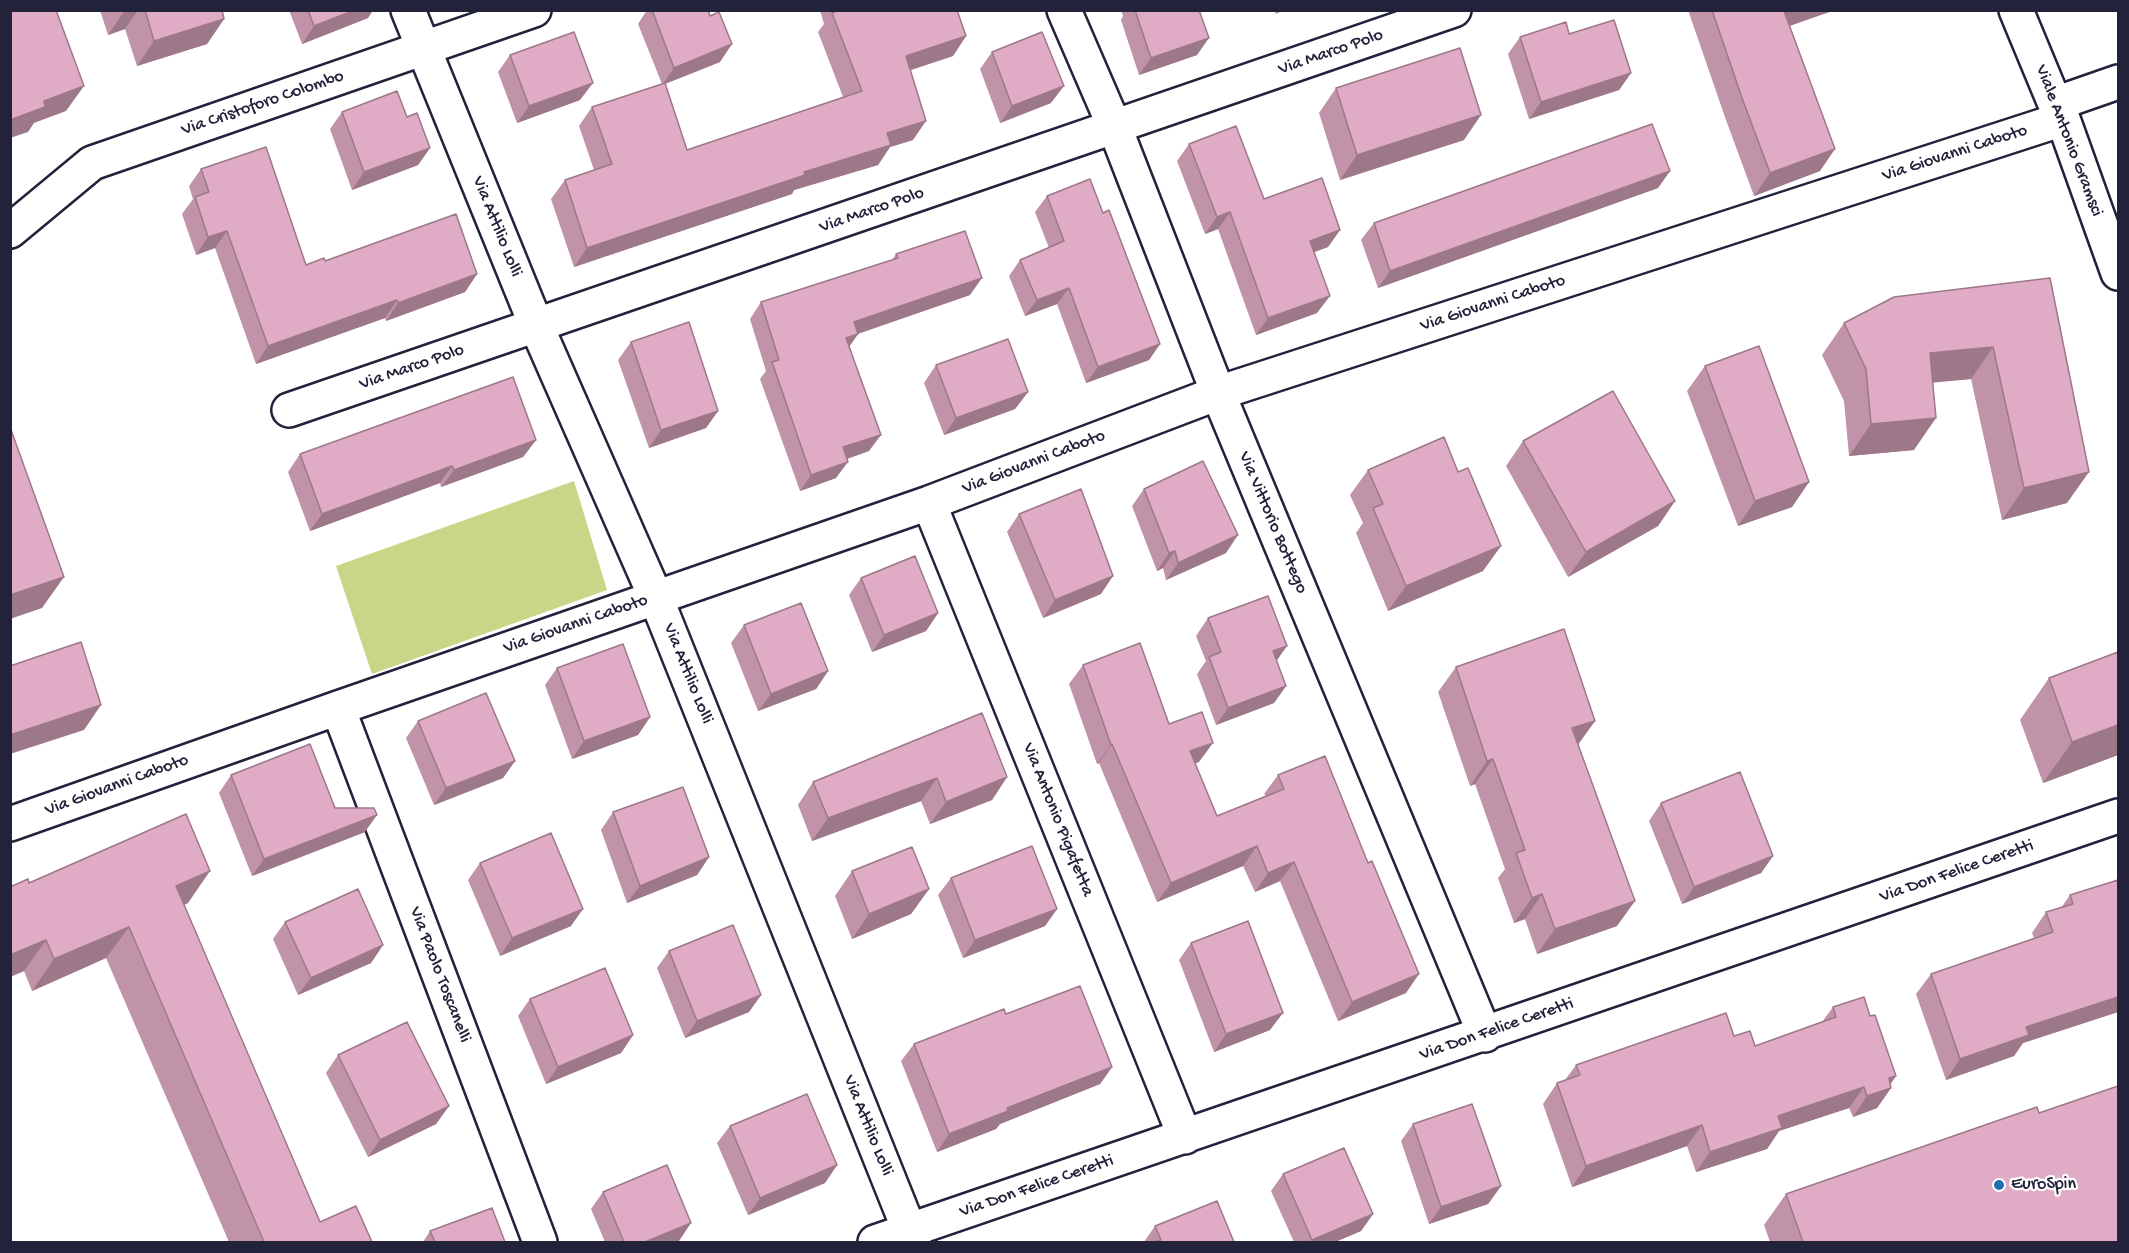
<!DOCTYPE html>
<style>
body{margin:0}
#map{position:relative;width:2129px;height:1253px;overflow:hidden;background:#fff;font-family:"Gochi Hand",sans-serif}
canvas{display:block}
.frame{position:absolute;inset:0;border:12px solid #22223b;pointer-events:none}
</style>
<div id="map">
<canvas width="2129" height="1253"></canvas>
<div class="frame"></div>
</div>
<script>
const c = document.querySelector('canvas').getContext('2d');
c.lineJoin = 'round';
function fillPath(path, color) {
  c.fillStyle = color;
  c.fill(path, 'evenodd');
}
function stroke(path, color, width, dash) {
  c.strokeStyle = color;
  c.lineWidth = width;
  c.lineCap = dash ? 'butt' : 'round';
  c.setLineDash(dash || []);
  c.stroke(path);
}
function label(font, color, halo, rows, align = 'center') {
  c.font = font + ' "Gochi Hand",sans-serif';
  c.lineWidth = 4.5;
  c.setLineDash([]);
  c.textBaseline = 'middle';
  c.strokeStyle = halo;
  c.fillStyle = color;
  for (const [text, x, y, turn = 0] of rows) {
    c.save();
    c.translate(x, y);
    c.rotate((+turn || 0) * Math.PI / 180);
    c.textAlign = isNaN(turn) ? turn : align;
    if (halo) c.strokeText(text, 0, 0);
    c.fillText(text, 0, 0);
    c.restore();
  }
}
fillPath(new Path2D(`
 M574,481L607,590L372,674L336,566Z`), '#cad588');
const minor = new Path2D(`
 M408,10L536,325L656,598L914,1242
 M1064,10L1115,128L1218,393L1485,1035
 M2016,10L2055,104L2063,119L2118,273
 M2055,104L2118,82
 M10,231L92,163L534,10
 M289,410L1454,10
 M929,503L1185,1137
 M338,708L540,1242
 M10,824L338,708L929,503L1218,393L2063,119
 M875,1242L2118,816`);
stroke(minor, '#22223b', 38);
stroke(minor, '#fff', 33);
fillPath(new Path2D(`
 M100,10H222L224,19L207,44L137,66L125,29L108,35Z
 M289,10H373L368,18L302,44Z
 M647,10H708L720,62L665,84L687,150L843,97L818,32L824,24L820,10H957L966,36L953,56L910,70L913,140L890,147L878,165L794,190L792,194L574,267L551,199L565,180L594,170L579,126L592,107L662,84L638,24Z
 M1121,10H1199L1197,55L1139,75L1121,20L1123,16Z
 M1688,10H1835L1790,26L1820,171L1754,196L1726,120Z
 M1569,34L1631,73L1619,90L1529,119L1508,54L1520,37Z
 M992,52L1051,103L1000,123L980,69Z
 M510,55L580,100L517,123L498,72Z
 M1336,88L1464,140L1340,180L1319,113Z
 M342,112L407,117L430,148L418,165L352,190L330,129Z
 M1189,144L1264,199L1340,230L1328,247L1314,252L1317,313L1256,335L1218,229L1205,234L1177,161Z
 M201,169L306,265L325,261L477,274L465,292L386,321L385,318L256,364L215,248L196,255L182,214L193,199L189,186Z
 M1670,171L1658,188L1378,288L1361,240L1374,223Z
 M1047,196L1103,213L1160,344L1149,360L1086,383L1057,304L1025,316L1009,276L1020,260L1049,248L1035,212Z
 M896,254L970,295L858,334L849,347L869,451L847,459L836,478L800,491L760,379L766,371L750,319L761,302L892,260Z
 M2050,278L2067,503L2002,520L1971,379L1933,382L1914,450L1849,456L1844,401L1822,355L1844,323Z
 M631,342L718,411L706,428L649,448L618,360Z
 M936,365L1028,392L1015,409L944,435L924,383Z
 M1705,366L1809,482L1792,507L1738,526L1687,391Z
 M536,440L523,457L441,487L440,483L310,531L288,472L300,454Z
 M1523,441L1675,501L1658,526L1568,577L1506,466Z
 M1368,470L1483,571L1388,611L1356,533L1363,523L1350,495Z
 M1144,489L1226,553L1166,580L1163,568L1157,571L1132,506Z
 M1019,514L1101,594L1043,618L1007,532Z
 M861,578L938,613L926,631L872,652L849,595Z
 M1208,618L1276,661L1286,686L1274,703L1216,725L1197,674L1206,661L1196,636Z
 M744,625L828,671L816,689L758,711L731,643Z
 M2118,652V755L2043,783L2020,720L2049,678Z
 M1083,665L1169,724L1199,762L1195,764L1217,816L1266,796L1264,794L1278,775L1406,993L1338,1021L1280,881L1255,892L1243,866L1157,902L1099,763L1097,764L1069,684Z
 M1456,667L1595,721L1578,744L1617,926L1537,954L1525,919L1514,923L1498,878L1505,869L1475,784L1470,786L1438,692Z
 M557,668L650,717L638,735L572,759L545,685Z
 M982,713L1007,777L992,800L930,824L921,801L812,841L798,805L813,782Z
 M418,721L515,761L503,778L434,805L406,738Z
 M231,775L335,808L365,832L252,876L219,793Z
 M1661,803L1773,856L1761,873L1682,904L1649,821Z
 M613,812L709,857L697,875L627,903L601,830Z
 M480,863L571,926L500,956L468,880Z
 M852,871L929,889L911,914L852,939L835,896Z
 M951,878L1057,909L1045,926L963,958L938,895Z
 M2118,880V1012L2023,1043L2014,1056L1946,1080L1916,994L1931,974L2034,938L2032,933L2046,912L2061,908L2070,895Z
 M29,883L188,903L184,905L320,1222L372,1242H229L106,958L32,991L24,971L10,977V887Z
 M285,922L383,945L371,963L298,995L273,939Z
 M1191,943L1270,1030L1214,1052L1179,960Z
 M669,951L761,995L749,1012L685,1038L657,968Z
 M530,999L633,1035L621,1053L546,1084L518,1016Z
 M1833,1007L1870,1016L1896,1076L1890,1084L1891,1088L1877,1108L1853,1117L1849,1108L1779,1131L1767,1149L1696,1172L1687,1146L1572,1187L1543,1104L1557,1083L1565,1080L1576,1065L1734,1036L1755,1046L1822,1022Z
 M1006,1014L1112,1067L1100,1084L1000,1124L996,1129L937,1152L901,1061L914,1044Z
 M338,1055L449,1106L436,1124L368,1157L326,1073Z
 M2039,1113L2118,1242H1770L1764,1225L1786,1194Z
 M1413,1124L1501,1186L1488,1204L1429,1224L1401,1141Z
 M730,1126L837,1165L825,1183L748,1215L717,1143Z
 M1283,1174L1373,1214L1361,1231L1335,1242H1294L1271,1191Z
 M603,1192L679,1241L674,1242H605L591,1209Z
 M1155,1226L1234,1242H1144Z
 M430,1231L505,1242H423Z`), '#c193a9');
fillPath(new Path2D(`
 M125,10H138L125,29L108,35Z
 M355,10H373L368,18L302,44L314,26Z
 M1277,10H1285L1275,14Z
 M1785,10H1835L1768,33Z
 M224,19L207,44L137,66L154,41Z
 M966,36L953,56L893,76L906,56Z
 M1209,38L1197,55L1139,75L1151,58Z
 M732,44L720,62L662,85L674,68Z
 M1631,73L1619,90L1529,119L1541,102Z
 M593,83L580,100L517,123L529,106Z
 M84,86L66,111L34,123L28,132L10,138V120L44,101Z
 M1064,86L1051,103L1000,123L1012,106Z
 M1481,115L1464,140L1340,180L1357,155Z
 M926,121L913,140L890,147L878,165L794,190L792,194L574,267L587,248L804,172L887,133Z
 M430,148L418,165L352,190L364,172Z
 M1835,149L1820,171L1754,196L1770,173Z
 M1670,171L1658,188L1378,288L1390,271Z
 M1230,212L1218,229L1205,234L1217,217Z
 M1340,230L1328,247L1298,258L1310,241Z
 M227,231L215,248L196,255L208,237Z
 M477,274L465,292L386,321L398,303Z
 M982,278L970,295L842,339L854,322Z
 M1069,288L1057,304L1025,316L1037,300Z
 M1330,296L1317,313L1256,335L1268,318Z
 M397,300L385,318L256,364L268,346Z
 M858,334L846,351V338Z
 M1160,344L1149,360L1086,383L1098,367Z
 M1993,347L1971,379L1908,385L1930,353Z
 M1028,392L1015,409L944,435L956,418Z
 M718,411L706,428L649,448L661,430Z
 M1936,418L1914,450L1849,456L1871,424Z
 M881,435L869,451L832,464L843,447Z
 M536,440L523,457L441,487L454,470Z
 M848,462L836,478L800,491L811,475Z
 M452,466L440,483L310,531L322,514Z
 M2089,472L2067,503L2002,520L2024,488Z
 M1809,482L1792,507L1738,526L1755,501Z
 M1675,501L1658,526L1568,577L1586,552Z
 M1238,535L1226,553L1166,580L1178,563Z
 M1501,546L1483,571L1388,611L1406,586Z
 M1175,551L1163,568L1157,571L1169,553Z
 M1113,576L1101,594L1043,618L1055,600Z
 M64,577L42,608L10,619V595Z
 M938,613L926,631L872,652L884,635Z
 M1287,646L1275,663L1273,651Z
 M828,671L816,689L758,711L771,694Z
 M1286,686L1274,703L1216,725L1228,708Z
 M101,705L84,730L10,754V735Z
 M650,717L638,735L572,759L584,741Z
 M1595,721L1577,746L1572,728Z
 M2118,725V755L2043,783L2072,742Z
 M1213,743L1199,762L1176,770L1190,751Z
 M1112,744L1099,763L1097,764L1111,745Z
 M1493,759L1475,784L1470,786L1487,761Z
 M515,761L503,778L434,805L446,788Z
 M1007,777L992,800L930,824L946,802Z
 M937,778L921,801L812,841L828,818Z
 M377,815L365,832L252,876L264,859Z
 M1257,846L1243,866L1157,902L1171,883Z
 M1773,856L1761,873L1682,904L1694,887Z
 M709,857L697,875L627,903L640,886Z
 M1294,862L1280,881L1255,892L1268,873Z
 M210,871L188,903L154,918L176,886Z
 M929,889L911,914L852,939L869,914Z
 M1542,894L1525,919L1514,923L1532,898Z
 M1635,901L1617,926L1537,954L1555,929Z
 M583,909L571,926L500,956L512,938Z
 M1057,909L1045,926L963,958L975,940Z
 M129,927L106,958L32,991L54,959Z
 M46,940L24,971L10,977V955Z
 M383,945L371,963L298,995L311,978Z
 M1419,974L1406,993L1338,1021L1352,1002Z
 M761,995L749,1012L685,1038L697,1021Z
 M2118,997V1012L2023,1043L2014,1056L1946,1080L1960,1059L2026,1027Z
 M1283,1013L1270,1030L1214,1052L1226,1034Z
 M633,1035L621,1053L546,1084L558,1067Z
 M1112,1067L1100,1084L1000,1124L996,1129L937,1152L949,1134L1007,1108Z
 M1896,1076L1887,1089L1891,1088L1877,1108L1853,1117L1867,1096L1889,1078Z
 M1864,1087L1849,1108L1779,1131L1767,1149L1696,1172L1710,1152L1778,1116Z
 M449,1106L436,1124L368,1157L380,1140Z
 M1702,1125L1687,1146L1572,1187L1586,1166Z
 M837,1165L825,1183L748,1215L760,1198Z
 M1501,1186L1488,1204L1429,1224L1441,1207Z
 M1373,1214L1361,1231L1335,1242H1311L1312,1240Z
 M691,1223L679,1241L674,1242H645Z`), '#9d7889');
const building = new Path2D(`
 M10,10H56L84,86L44,101L45,107L10,120Z
 M145,10H222L224,19L154,41Z
 M308,10H355L314,26Z
 M652,10H708L710,16L719,12L732,44L674,68Z
 M838,10H957L966,36L906,56L926,121L887,133L891,145L804,172L805,175L587,248L565,180L612,164L592,107L665,83L687,150L862,91L832,13Z
 M1135,10H1199L1209,38L1151,58Z
 M1712,10H1785L1784,11L1835,149L1770,173L1742,98Z
 M1614,20L1631,73L1541,102L1520,37L1566,22L1569,34Z
 M574,32L593,83L529,106L510,55Z
 M1042,32L1064,86L1012,106L992,52Z
 M1460,48L1481,115L1357,155L1336,88Z
 M397,91L407,117L417,113L430,148L364,172L342,112Z
 M1652,124L1670,171L1390,271L1374,223Z
 M1236,126L1264,199L1322,178L1340,230L1310,241L1330,296L1268,318L1230,212L1217,217L1189,144Z
 M266,147L306,265L324,258L325,261L456,214L477,274L398,303L397,300L268,346L227,231L208,237L195,197L209,192L201,169Z
 M1090,179L1103,213L1109,210L1160,344L1098,367L1069,288L1037,300L1020,260L1064,241L1047,196Z
 M965,231L982,278L854,322L858,334L846,338L881,435L843,447L848,462L811,475L772,362L779,360L761,302L898,258L896,254Z
 M2050,278L2089,472L2024,488L1993,347L1930,353L1936,418L1871,424L1866,369L1844,323L1894,297Z
 M689,322L718,411L661,430L631,342Z
 M1008,339L1028,392L956,418L936,365Z
 M1759,346L1809,482L1755,501L1705,366Z
 M513,377L536,440L454,470L452,466L322,514L300,454Z
 M1613,391L1675,501L1586,552L1523,441Z
 M10,427L64,577L10,595Z
 M1444,437L1458,472L1468,468L1501,546L1406,586L1373,508L1383,504L1368,470Z
 M1203,461L1238,535L1178,563L1175,551L1169,553L1144,489Z
 M1081,489L1113,576L1055,600L1019,514Z
 M915,556L938,613L884,635L861,578Z
 M1268,596L1287,646L1273,651L1286,686L1228,708L1209,657L1221,652L1208,618Z
 M801,603L828,671L771,694L744,625Z
 M1564,629L1595,721L1572,728L1635,901L1555,929L1542,894L1532,898L1516,853L1525,850L1493,759L1487,761L1456,667Z
 M81,642L101,705L10,735V666Z
 M1140,643L1169,724L1202,712L1213,743L1190,751L1217,816L1284,789L1278,775L1325,756L1368,863L1372,861L1419,974L1352,1002L1294,862L1268,873L1257,846L1171,883L1112,744L1111,745L1083,665Z
 M623,644L650,717L584,741L557,668Z
 M2118,652V725L2072,742L2049,678Z
 M486,693L515,761L446,788L418,721Z
 M982,713L1007,777L946,802L937,778L828,818L813,782Z
 M310,744L335,808H374L377,815L264,859L231,775Z
 M1740,772L1773,856L1694,887L1661,803Z
 M683,787L709,857L640,886L613,812Z
 M186,814L210,871L176,886L320,1222L356,1206L372,1242H262H264L129,927L54,959L46,940L10,955V887L28,879L29,883Z
 M551,833L583,909L512,938L480,863Z
 M1032,846L1057,909L975,940L951,878Z
 M912,847L929,889L869,914L852,871Z
 M2118,880V997L2026,1027L2029,1035L1960,1059L1931,974L2053,932L2046,912L2073,904L2070,895Z
 M358,889L383,945L311,978L285,922Z
 M1248,921L1283,1013L1226,1034L1191,943Z
 M733,925L761,995L697,1021L669,951Z
 M605,968L633,1035L558,1067L530,999Z
 M1080,986L1112,1067L1007,1108L1008,1111L949,1134L914,1044L1004,1009L1006,1014Z
 M1864,997L1870,1016L1875,1015L1896,1076L1889,1078L1891,1088L1867,1096L1864,1087L1778,1116L1782,1128L1710,1152L1702,1125L1586,1166L1557,1083L1580,1075L1576,1065L1726,1013L1734,1036L1750,1031L1755,1046L1836,1017L1833,1007Z
 M407,1022L449,1106L380,1140L338,1055Z
 M2118,1086V1242H1803L1786,1194L2037,1107L2039,1113Z
 M807,1094L837,1165L760,1198L730,1126Z
 M1472,1104L1501,1186L1441,1207L1413,1124Z
 M1344,1148L1373,1214L1312,1240L1283,1174Z
 M667,1165L691,1223L645,1242H624L603,1192Z
 M1217,1201L1234,1242H1154L1161,1240L1155,1226Z
 M492,1208L505,1242H435L430,1231Z`);
fillPath(building, '#e0abc4');
stroke(building, '#9d7889', 1.5);
for (const [x, y, r, color] of [
 [1999,1185,6,"#1f6fb2"]
]) {
  const dot = new Path2D();
  dot.arc(x, y, r, 0, 2 * Math.PI);
  c.fillStyle = color;
  c.fill(dot);
  stroke(dot, '#fff', 2);
}
label('18px', '#22223b', '#fff', [
 ["Via Marco Polo",1331,53,-19],
 ["Via Cristoforo Colombo",263,104,-19],
 ["Viale Antonio Gramsci",2068,141,69],
 ["Via Giovanni Caboto",1955,154,-18],
 ["Via Marco Polo",872,211,-19],
 ["Via Attilio Lolli",496,227,68],
 ["Via Giovanni Caboto",1493,304,-18],
 ["Via Marco Polo",412,368,-19],
 ["Via Giovanni Caboto",1034,463,-21],
 ["Via Vittorio Bottego",1272,523,67],
 ["Via Giovanni Caboto",576,625,-19],
 ["Via Attilio Lolli",687,674,68],
 ["Via Giovanni Caboto",117,786,-20],
 ["Via Antonio Pigafetta",1057,820,68],
 ["Via Don Felice Ceretti",1957,872,-19],
 ["Via Paolo Toscanelli",439,975,69],
 ["Via Don Felice Ceretti",1497,1030,-19],
 ["Via Attilio Lolli",867,1126,68],
 ["Via Don Felice Ceretti",1037,1187,-19]
]);
label('18px', '#22223b', '#fff', [
 ["EuroSpin",2011,1185]
], 'left');
</script>
